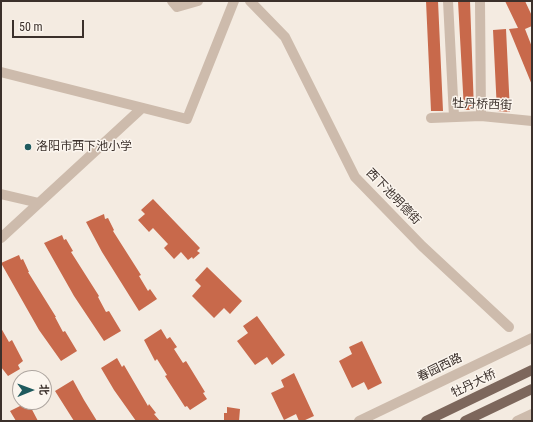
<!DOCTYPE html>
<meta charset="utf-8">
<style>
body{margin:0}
#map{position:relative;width:533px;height:422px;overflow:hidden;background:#f4ebe1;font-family:"Roboto Condensed","Noto Sans SC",sans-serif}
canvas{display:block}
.frame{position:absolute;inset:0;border:2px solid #3b302b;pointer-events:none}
.north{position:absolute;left:12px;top:370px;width:40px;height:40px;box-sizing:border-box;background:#fbf5ee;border:1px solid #aea6a0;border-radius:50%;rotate:89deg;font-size:11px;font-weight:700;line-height:16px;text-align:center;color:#3b302b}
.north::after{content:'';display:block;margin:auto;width:14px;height:18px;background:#1f5a5e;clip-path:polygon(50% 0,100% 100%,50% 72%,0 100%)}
.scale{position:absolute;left:12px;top:20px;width:72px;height:18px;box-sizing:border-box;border:2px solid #3b302b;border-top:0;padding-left:5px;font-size:12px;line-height:14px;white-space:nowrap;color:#3b302b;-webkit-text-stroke:3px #fbf5ee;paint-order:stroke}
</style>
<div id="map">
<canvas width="533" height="422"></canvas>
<div class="frame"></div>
<div class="north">北</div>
<div class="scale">50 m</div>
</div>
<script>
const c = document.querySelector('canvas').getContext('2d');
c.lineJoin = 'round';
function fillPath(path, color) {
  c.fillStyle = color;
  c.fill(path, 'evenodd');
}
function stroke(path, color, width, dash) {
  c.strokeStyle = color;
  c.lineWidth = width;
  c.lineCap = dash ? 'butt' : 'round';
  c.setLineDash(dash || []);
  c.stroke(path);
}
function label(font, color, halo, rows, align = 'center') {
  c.font = font + ' "Roboto Condensed","Noto Sans SC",sans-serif';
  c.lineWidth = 3;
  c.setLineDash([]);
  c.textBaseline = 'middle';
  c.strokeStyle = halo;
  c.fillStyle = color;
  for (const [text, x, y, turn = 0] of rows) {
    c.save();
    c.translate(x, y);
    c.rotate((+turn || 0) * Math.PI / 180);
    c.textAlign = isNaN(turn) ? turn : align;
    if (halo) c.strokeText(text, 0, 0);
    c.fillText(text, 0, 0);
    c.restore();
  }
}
fillPath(new Path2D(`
 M426,1H438L443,111H431Z
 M458,1H470L474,110H464Z
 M505,1H525L532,16V26L525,29L532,47V85L509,29L518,28Z
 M506,29L510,112L497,111L493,30Z
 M153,199L200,248L197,251L200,253L193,259L192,257L188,260L181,252L174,259L164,248L168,244L153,228L149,232L138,220L145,214L141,210Z
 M104,214L105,219L108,218L114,230L113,231L141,275L139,276L148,291L150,289L157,299L139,311L102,252L86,222Z
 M62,235L64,240L66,239L73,251L71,252L99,296L98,297L106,312L109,311L121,331L104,341L74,296L44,243Z
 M19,255L21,260L23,259L29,272H28L56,317H55L63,332L65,331L77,351L61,361L39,330L1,263Z
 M207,267L242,301L230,314L224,308L214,318L192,296L201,286L195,280Z
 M257,316L285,355L272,365L267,357L255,365L237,341L248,333L243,326Z
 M1,328L9,342L12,340L23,361L18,365L20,369L8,376L1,367Z
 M161,329L167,339L170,337L177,347L174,349L183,363L186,361L205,392L203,393L207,399L190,410L187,406L185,407L165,376L167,375L157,359L155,361L144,340Z
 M362,341L382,383L368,390L364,382L352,388L339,361L352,354L349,347Z
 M117,358L122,367L124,365L148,406L149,404L156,413L154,414L160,421H136L114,390L101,368Z
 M294,373L314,416L303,421H299L296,414L284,420L271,393L284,387L281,380Z
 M73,380L84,400L97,421H74L55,391Z
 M28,402L38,421H16L10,411Z
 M227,407L240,409L239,421H224V413H227Z`), '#c8694b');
stroke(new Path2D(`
 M172,1L177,7L198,1
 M250,1L285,37L355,177L422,246L509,327
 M448,1L454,117
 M480,1L481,116
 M1,72L187,119L234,1
 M431,118L481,116L532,121
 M1,194L39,203
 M1,238L142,108
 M359,421L532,338
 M517,421L532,414`), '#cdbbac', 10);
stroke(new Path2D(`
 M426,421L532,370
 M465,421L532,389`), '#7d675c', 10);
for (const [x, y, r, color] of [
 [28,147,4,"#1f5a5e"]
]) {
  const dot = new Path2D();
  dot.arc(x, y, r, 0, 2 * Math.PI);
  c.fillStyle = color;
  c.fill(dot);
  stroke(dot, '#fbf5ee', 1.5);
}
label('12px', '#3b302b', '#fbf5ee', [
 ["牡丹桥西街",482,105,2],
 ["西下池明德街",393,197,46],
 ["春园西路",440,368,-26],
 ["牡丹大桥",474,384,-26]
]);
label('12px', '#3b302b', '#fbf5ee', [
 ["洛阳市西下池小学",36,147]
], 'left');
</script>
